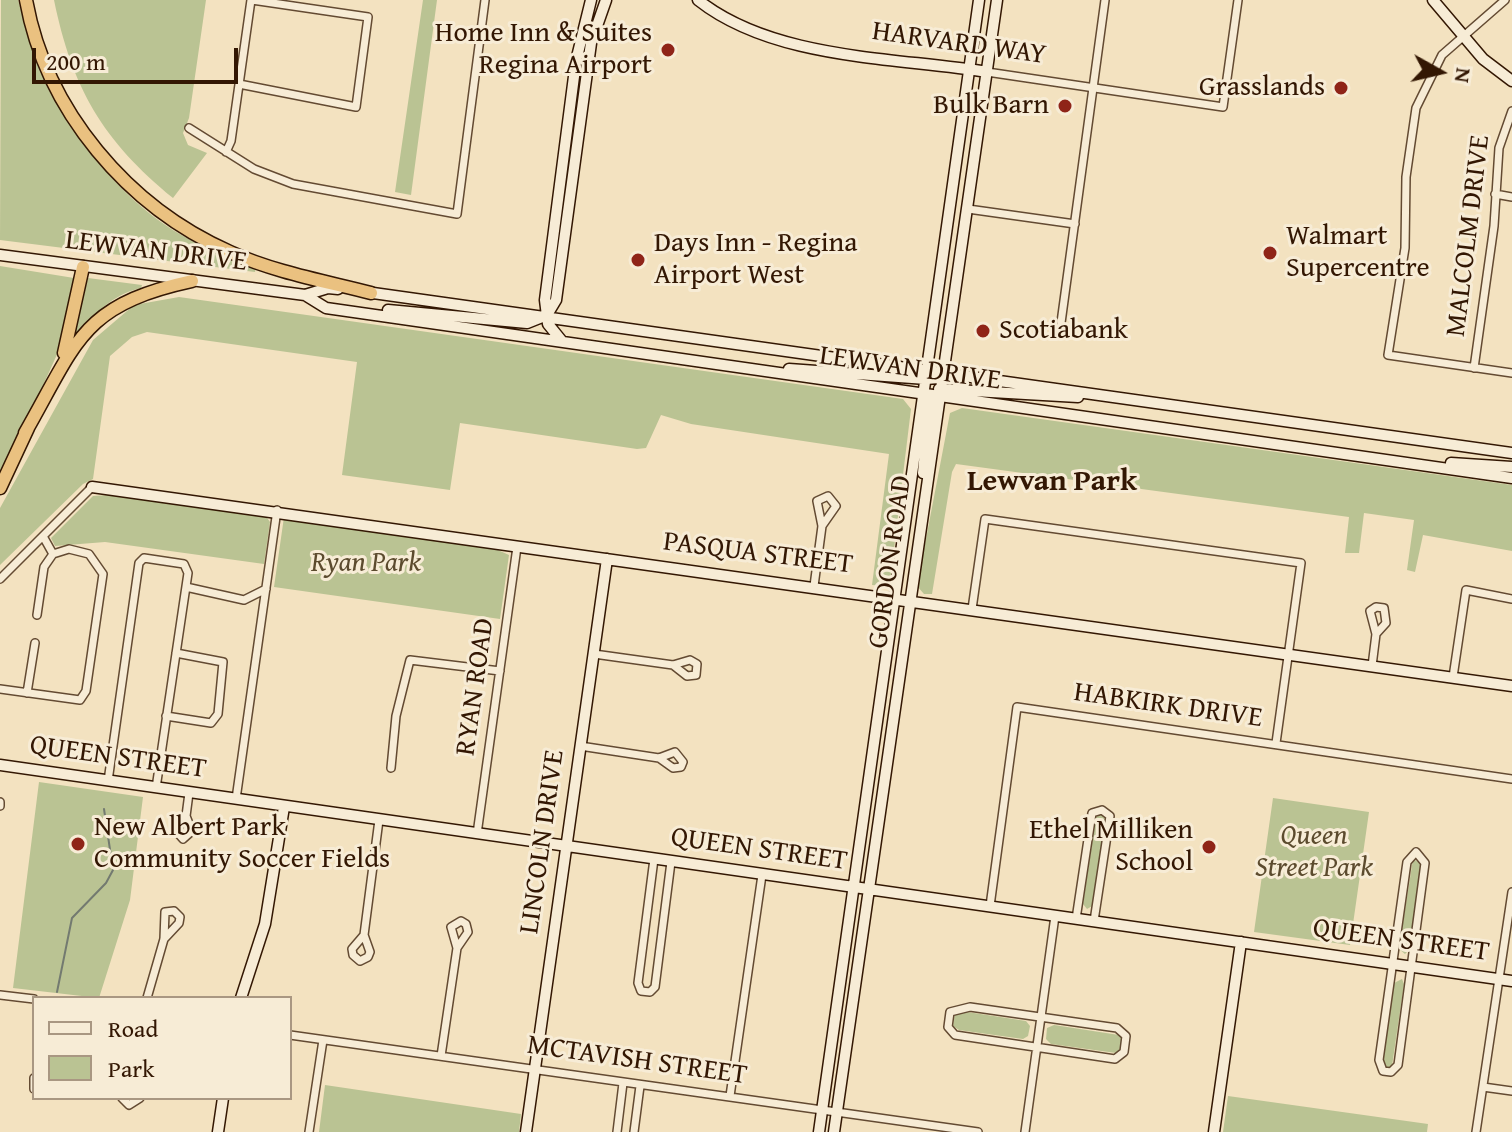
<!DOCTYPE html>
<style>
body{margin:0}
#map{position:relative;width:1512px;height:1132px;overflow:hidden;background:#f3e2c0;font-family:"Gentium Book Plus",serif}
canvas{display:block}
.legend{position:absolute;left:32px;top:996px;width:260px;height:104px;box-sizing:border-box;background:#f7ecd6;border:2px solid #a99782;margin:0;padding:10px 14px;list-style:none;font-size:24px;color:#331703}
.legend li{display:flex;align-items:center;gap:16px;height:40px}
.legend b{width:40px;border:2px solid #a99782}
.north{position:absolute;left:1400px;top:32px;width:80px;height:80px;-webkit-text-stroke:6px #f7ecd6;paint-order:stroke;rotate:98deg;font-size:22px;font-weight:700;line-height:32px;text-align:center;color:#331703}
.north::after{content:'';display:block;margin:auto;width:28px;height:36px;background:#331703;clip-path:polygon(50% 0,100% 100%,50% 72%,0 100%)}
.scale{position:absolute;left:32px;top:48px;width:206px;height:36px;box-sizing:border-box;border:4px solid #331703;border-top:0;padding-left:10px;font-size:24px;line-height:28px;white-space:nowrap;color:#331703;-webkit-text-stroke:6px #f7ecd6;paint-order:stroke}
</style>
<div id="map">
<canvas width="1512" height="1132"></canvas>
<ul class="legend">
<li><b style="height:10px;background:#f7ecd6"></b>Road</li>
<li><b style="height:22px;background:#bac393"></b>Park</li>
</ul>
<div class="north">N</div>
<div class="scale">200 m</div>
</div>
<script>
const c = document.querySelector('canvas').getContext('2d');
c.lineJoin = 'round';
function fillPath(path, color) {
  c.fillStyle = color;
  c.fill(path, 'evenodd');
}
function stroke(path, color, width, dash) {
  c.strokeStyle = color;
  c.lineWidth = width;
  c.lineCap = dash ? 'butt' : 'round';
  c.setLineDash(dash || []);
  c.stroke(path);
}
function label(font, color, halo, rows, align = 'center') {
  c.font = font + ' "Gentium Book Plus",serif';
  c.lineWidth = 6;
  c.setLineDash([]);
  c.textBaseline = 'middle';
  c.strokeStyle = halo;
  c.fillStyle = color;
  for (const [text, x, y, turn = 0] of rows) {
    c.save();
    c.translate(x, y);
    c.rotate((+turn || 0) * Math.PI / 180);
    c.textAlign = isNaN(turn) ? turn : align;
    if (halo) c.strokeText(text, 0, 0);
    c.fillText(text, 0, 0);
    c.restore();
  }
}
fillPath(new Path2D(`
 M1,0H18C25,21 30,44 39,64C70,135 127,211 199,244C217,253 237,259 256,266L255,272L0,240Z
 M54,0H206L189,118L183,133L188,145L207,153L173,198C103,141 72,88 54,0Z
 M423,0H437L411,195L395,192Z
 M0,266L74,278L75,285L59,350L0,481Z
 M88,278L142,285L141,288C106,296 87,322 70,351Z
 M179,297L903,399L911,409L890,582L884,586L872,585L889,454L691,424L661,415L646,448L637,449L460,423L450,490L342,475L357,362L147,332L132,337L110,356L93,479L83,484L0,565V508L93,340L134,305Z
 M962,408L1512,485V551L1423,535L1415,572L1407,570L1414,520L1364,513L1359,553H1345L1349,517L956,464L952,472L932,594H924L917,586L950,413Z
 M108,495L265,515L270,522L264,564L105,542L55,546L51,538L93,496Z
 M284,517L489,546L509,555L500,619L274,587Z
 M39,782L143,797L130,900L99,998L13,988Z
 M1273,798L1369,812L1350,945L1254,932Z
 M1101,814L1106,820L1094,905L1087,909L1083,904L1096,817Z
 M1413,859L1422,864L1409,950L1405,954L1399,949Z
 M1402,979L1404,984L1392,1066L1386,1069L1382,1065L1394,983Z
 M961,1011L1026,1021L1030,1026L1028,1036L1023,1039L959,1030L953,1026L955,1014Z
 M1054,1025L1119,1035L1123,1039L1121,1050L1116,1053L1051,1044L1046,1039L1047,1028Z
 M325,1085L521,1114L519,1132H319Z
 M1228,1096L1428,1124L1427,1132H1223Z`), '#bac393');
stroke(new Path2D(`
 M57,992L72,918L106,883L113,870L104,809`), '#737a70', 2);
const street = new Path2D(`
 M1505,0L1442,55L1416,108L1406,177L1405,248L1388,355L1512,373
 M987,72L1223,107L1238,0
 M239,84L356,107L368,17L252,0
 M189,128L254,169L293,184L457,214L485,0
 M226,152L231,141L251,0
 M1495,194L1512,197
 M968,209L1075,224
 M1060,330L1105,0
 M1474,368L1494,226L1499,148L1512,111
 M0,579L92,487
 M814,586L822,526L817,501L828,496L836,506L822,526
 M186,587L244,600L266,589
 M972,609L985,519L1301,563L1276,743
 M37,615L44,567L53,554
 M594,654L673,665L690,660L697,664L696,675L687,676L673,665
 M1372,666L1376,634L1370,611L1376,607L1384,608L1386,623L1376,634
 M1453,677L1466,590L1512,599
 M0,689L80,700L86,691L103,574L89,554L69,549L53,554L44,538
 M27,693L35,643
 M166,716L211,723L218,714L223,662L176,653
 M580,746L659,758L675,752L683,762L681,767L673,768L659,758
 M391,768L396,716L410,660L500,671
 M108,781L139,563L144,558L184,564L188,573L156,788
 M236,799L277,510
 M0,802V806
 M186,816L176,831L183,839L192,831L186,816L189,793
 M477,834L517,547
 M1416,852L1425,863L1398,1065L1391,1072L1383,1071L1379,1060L1407,862Z
 M654,859L638,983L641,991L650,992L655,987L671,862
 M990,906L1017,707L1512,779
 M1076,919L1092,813L1102,810L1110,816L1094,921
 M364,935L352,949L353,955L360,961L368,957L370,952L364,935L379,820
 M0,995L34,999
 M147,998L164,939L165,912L174,911L180,917L179,923L164,939
 M970,1007L1117,1028L1126,1036L1124,1052L1115,1059L955,1035L948,1027L950,1012Z
 M290,1035L978,1132
 M441,1056L457,948L468,932L466,924L461,921L451,927L457,948
 M34,1078V1089
 M1483,1087L1512,1091
 M730,1096L762,875
 M122,1098L129,1105L140,1098
 M309,1132L323,1040
 M617,1132L623,1083
 M634,1132L640,1086
 M1025,1132L1055,916
 M1476,1132L1512,892`);
const secondary = new Path2D(`
 M698,0C774,60 894,57 987,72
 M1433,0L1483,59L1512,81
 M0,255L305,295L326,308L1512,478
 M366,292L1512,453
 M305,295L328,288L338,289
 M388,310L527,323L547,315L556,300L591,43L606,0
 M561,340L548,324L545,300L576,61L591,0
 M789,369L926,379L939,378L945,371
 M939,389L1078,397
 M1451,463L1512,467
 M923,473L930,397
 M92,487L1512,686
 M0,765L1512,981
 M241,998L265,924L284,807
 M218,1132L223,1098
 M526,1132L607,559
 M819,1132L979,0
 M834,1132L997,0
 M1214,1132L1241,942`);
const highway = new Path2D(`
 M26,0C46,111 128,207 230,252C274,272 324,281 371,293
 M64,353L83,267
 M25,433C77,342 81,305 192,281
 M0,488L28,428`);
stroke(street, '#634a32', 10);
stroke(secondary, '#331703', 13);
stroke(highway, '#331703', 15);
stroke(street, '#f7ecd6', 7);
stroke(secondary, '#f7ecd6', 10);
stroke(highway, '#eac180', 12);
for (const [x, y, r, color] of [
 [668,50,8,"#8f2418"],
 [1341,88,8,"#8f2418"],
 [1065,106,8,"#8f2418"],
 [1270,253,8,"#8f2418"],
 [638,260,8,"#8f2418"],
 [983,331,8,"#8f2418"],
 [78,844,8,"#8f2418"],
 [1209,847,8,"#8f2418"]
]) {
  const dot = new Path2D();
  dot.arc(x, y, r, 0, 2 * Math.PI);
  c.fillStyle = color;
  c.fill(dot);
  stroke(dot, '#f7ecd6', 3);
}
label('28px', '#331703', '#f7ecd6', [
 ["Home Inn & Suites",652,34],
 ["Regina Airport",652,66],
 ["Grasslands",1325,88],
 ["Bulk Barn",1049,106],
 ["Walmart",1286,237,"left"],
 ["Supercentre",1286,269,"left"],
 ["Days Inn - Regina",654,244,"left"],
 ["Airport West",654,276,"left"],
 ["Scotiabank",999,331,"left"],
 ["New Albert Park",94,828,"left"],
 ["Community Soccer Fields",94,860,"left"],
 ["Ethel Milliken",1193,831],
 ["School",1193,863]
], 'right');
label('28px', '#331703', '#f7ecd6', [
 ["HARVARD WAY",959,44,8],
 ["MALCOLM DRIVE",1469,236,-83],
 ["LEWVAN DRIVE",156,252,7],
 ["LEWVAN DRIVE",910,369,8],
 ["PASQUA STREET",758,554,7],
 ["GORDON ROAD",891,562,-82],
 ["RYAN ROAD",476,687,-82],
 ["HABKIRK DRIVE",1168,706,8],
 ["QUEEN STREET",118,758,8],
 ["LINCOLN DRIVE",543,842,-82],
 ["QUEEN STREET",759,850,8],
 ["QUEEN STREET",1401,941,8],
 ["MCTAVISH STREET",637,1061,8]
]);
label('italic 28px', '#5c4b2e', '#f7ecd6', [
 ["Ryan Park",366,564],
 ["Queen",1314,837],
 ["Street Park",1314,869]
]);
label('bold 30px', '#331703', '#f7ecd6', [
 ["Lewvan Park",1052,482]
]);
</script>
